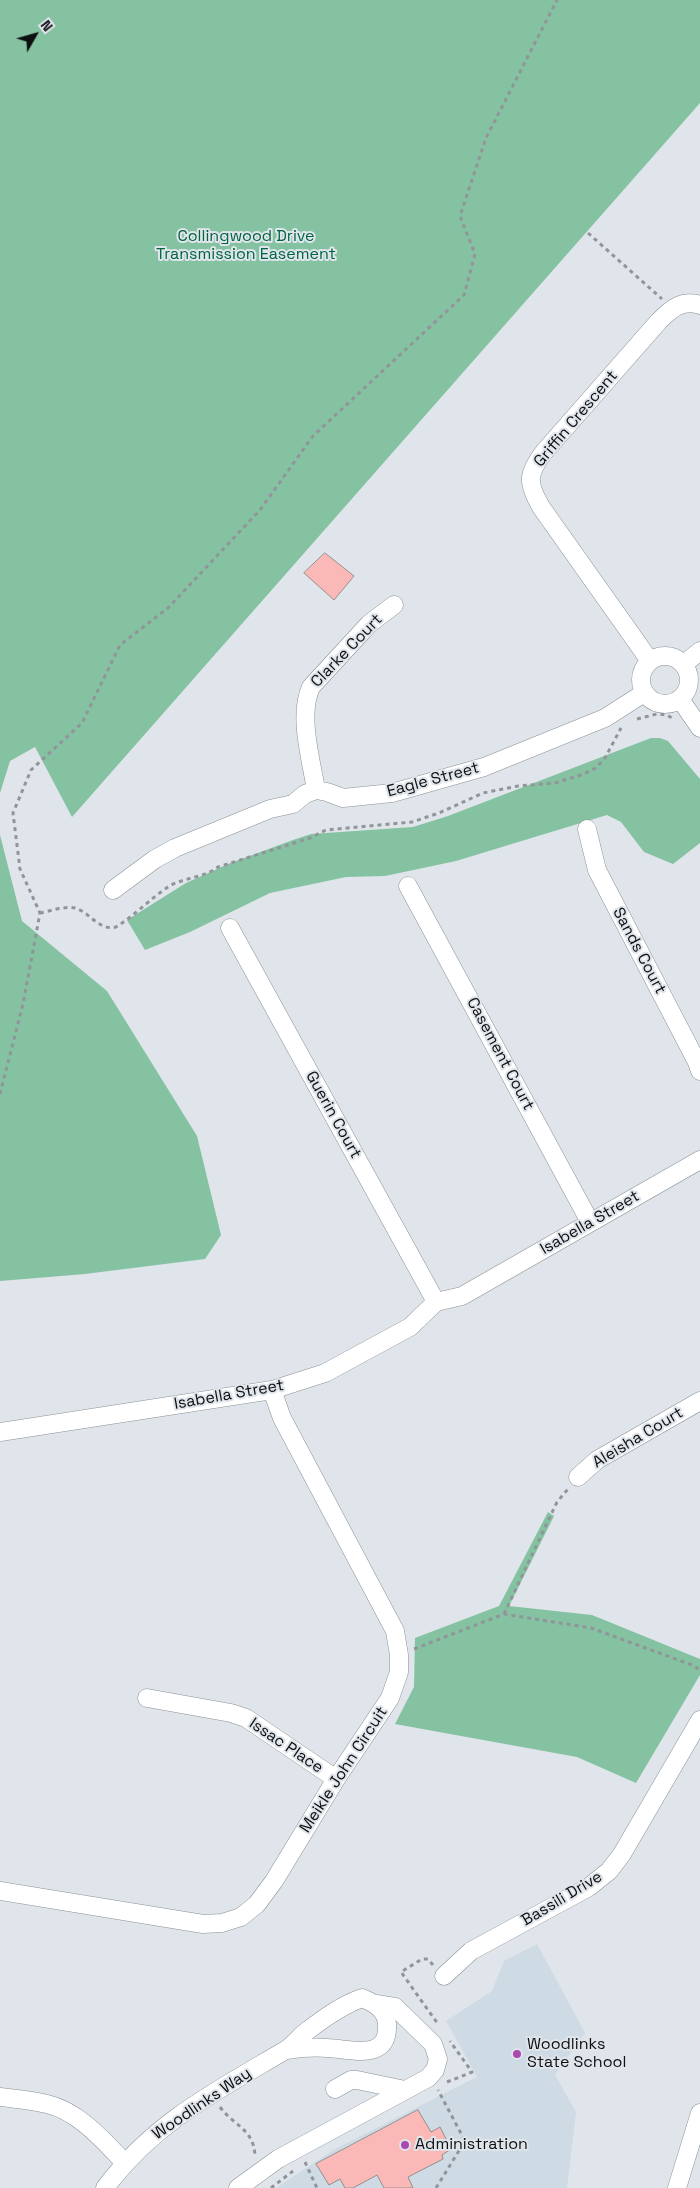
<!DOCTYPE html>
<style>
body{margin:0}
#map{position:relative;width:700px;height:2188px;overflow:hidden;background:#dfe5ea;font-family:"Space Grotesk",sans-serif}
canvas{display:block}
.north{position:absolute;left:10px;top:10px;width:50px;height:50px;-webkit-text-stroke:4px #dfe5ea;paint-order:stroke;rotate:52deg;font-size:14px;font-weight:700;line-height:20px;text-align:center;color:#0d0f10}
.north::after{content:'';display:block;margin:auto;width:18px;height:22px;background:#0d0f10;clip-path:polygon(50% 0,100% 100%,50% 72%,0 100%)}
</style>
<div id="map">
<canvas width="700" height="2188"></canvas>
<div class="north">N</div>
</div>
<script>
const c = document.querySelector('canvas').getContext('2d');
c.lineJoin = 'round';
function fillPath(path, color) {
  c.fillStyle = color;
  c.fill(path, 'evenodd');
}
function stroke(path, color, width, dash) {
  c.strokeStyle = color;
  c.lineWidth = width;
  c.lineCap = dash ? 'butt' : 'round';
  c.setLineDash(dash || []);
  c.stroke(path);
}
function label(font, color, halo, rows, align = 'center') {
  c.font = font + ' "Space Grotesk",sans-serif';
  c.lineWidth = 4;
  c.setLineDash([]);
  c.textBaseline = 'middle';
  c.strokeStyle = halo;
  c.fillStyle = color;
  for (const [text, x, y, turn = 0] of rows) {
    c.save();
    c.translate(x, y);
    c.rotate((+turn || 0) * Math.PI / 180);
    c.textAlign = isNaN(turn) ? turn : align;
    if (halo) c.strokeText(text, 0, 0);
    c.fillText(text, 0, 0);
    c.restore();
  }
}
fillPath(new Path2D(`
 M537,1944L585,2033L555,2075L576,2112L567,2188H276L335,2149L477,2077L446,2021L492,1991L504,1961Z`), '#cedae4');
fillPath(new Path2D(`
 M0,0H700V103L72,817L35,747L10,761L0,793Z
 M651,738H660L668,741L700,779V843L673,864L644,852L621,822L607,815L456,861L385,876L346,877L270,893L190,932L145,950L127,920L186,883L228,864L293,840L311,834L413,827L448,816Z
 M0,835L22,921L107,991L197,1136L221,1235L205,1259L85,1274L0,1281Z
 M548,1512L554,1516L509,1606L592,1615L700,1659V1675L636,1783L577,1757L395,1724L414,1687L415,1638L499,1606Z`), '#84c2a1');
const building = new Path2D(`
 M325,553L354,576L334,600L304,573Z
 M418,2110L431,2132L440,2127L451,2149L442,2155L443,2159L408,2177L413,2188H384L377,2175L353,2188H345L340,2179L329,2185L316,2164Z`);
fillPath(building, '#fab9b6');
stroke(building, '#968e8e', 1);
const minor = new Path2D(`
 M641 680a24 24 0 1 1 48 0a24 24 0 1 1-48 0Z
 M650,661L541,507C527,483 527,474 544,452L659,321C671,309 682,299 700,305
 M684,664L700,651
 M680,699L700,728
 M316,790C311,759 298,715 311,687L369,624L394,605
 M587,829L597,870L697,1062L700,1071
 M408,886L590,1222
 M113,890L155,859L175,848L270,809L293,804L305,794L316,790L327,792L343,798L392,793L484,767L605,718L644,693
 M230,928L436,1302
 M0,1432L272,1390L325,1373L410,1327L436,1302L462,1296L700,1160
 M578,1477L597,1460L700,1401
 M147,1698L231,1713L246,1718L336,1779
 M0,1891L203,1924L222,1923L241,1917L257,1904L274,1881L336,1779L390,1698L399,1672V1655L395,1631L282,1418L272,1390
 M444,1976L471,1951L589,1887L609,1871L622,1854L700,1720
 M335,2089L351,2080H357L405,2090
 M0,2097C15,2099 31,2100 47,2104C78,2111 103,2140 124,2162
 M105,2188C153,2123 216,2091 284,2051C293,2046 299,2037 307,2031C324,2018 342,2005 362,1998C374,2003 386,2009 387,2024C389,2062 351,2049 328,2048C314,2047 300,2048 286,2050
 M238,2188L278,2159L428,2078L435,2070L438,2059L433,2044L395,2007L376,2004
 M677,2188L700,2113`);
stroke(minor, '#8b9094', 19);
stroke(new Path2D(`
 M588,233L662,299
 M637,719L657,714L667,715L675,720
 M40,913C50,911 64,906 75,908C90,912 98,931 116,927C134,916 150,899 168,887C184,877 204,878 218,867L310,838L326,830L412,822L439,813L483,793L518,786L555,783L581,775L596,768L605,758L621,728
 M0,1094L23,1004L40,913L20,869L13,813L31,770L82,723L120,645L168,608L260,510L313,436L464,295L475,254L460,216L486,138L557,0
 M504,1614L557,1502L568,1489
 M414,1649L504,1614L591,1628L692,1665L700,1670
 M433,1965L428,1959H422L401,1972L438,2024
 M447,2082L472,2072L450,2041
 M220,2107C234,2126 254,2129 255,2156
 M305,2162L317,2188
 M271,2188L293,2171
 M436,2188L465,2141L438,2090`), '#919599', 3, [4, 4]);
stroke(minor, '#fff', 18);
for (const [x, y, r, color] of [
 [517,2054,5,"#ac49b0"],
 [405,2145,5,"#ac49b0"]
]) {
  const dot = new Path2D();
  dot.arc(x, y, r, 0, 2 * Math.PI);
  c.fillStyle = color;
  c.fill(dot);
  stroke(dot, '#dfe5ea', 2);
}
label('16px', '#006440', '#dfe5ea', [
 ["Collingwood Drive",246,237],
 ["Transmission Easement",246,255]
]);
label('16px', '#0d0f10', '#dfe5ea', [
 ["Griffin Crescent",576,419,-50],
 ["Clarke Court",347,651,-46],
 ["Eagle Street",433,780,-15],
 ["Sands Court",639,951,62],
 ["Casement Court",500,1054,62],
 ["Guerin Court",333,1115,61],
 ["Isabella Street",590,1223,-30],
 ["Isabella Street",229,1395,-10],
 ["Aleisha Court",638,1438,-31],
 ["Issac Place",286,1746,34],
 ["Meikle John Circuit",344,1770,-57],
 ["Bassili Drive",562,1899,-31],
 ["Woodlinks Way",202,2104,-34]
]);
label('16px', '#0d0f10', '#dfe5ea', [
 ["Woodlinks",527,2045],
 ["State School",527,2063],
 ["Administration",415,2145]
], 'left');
</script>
